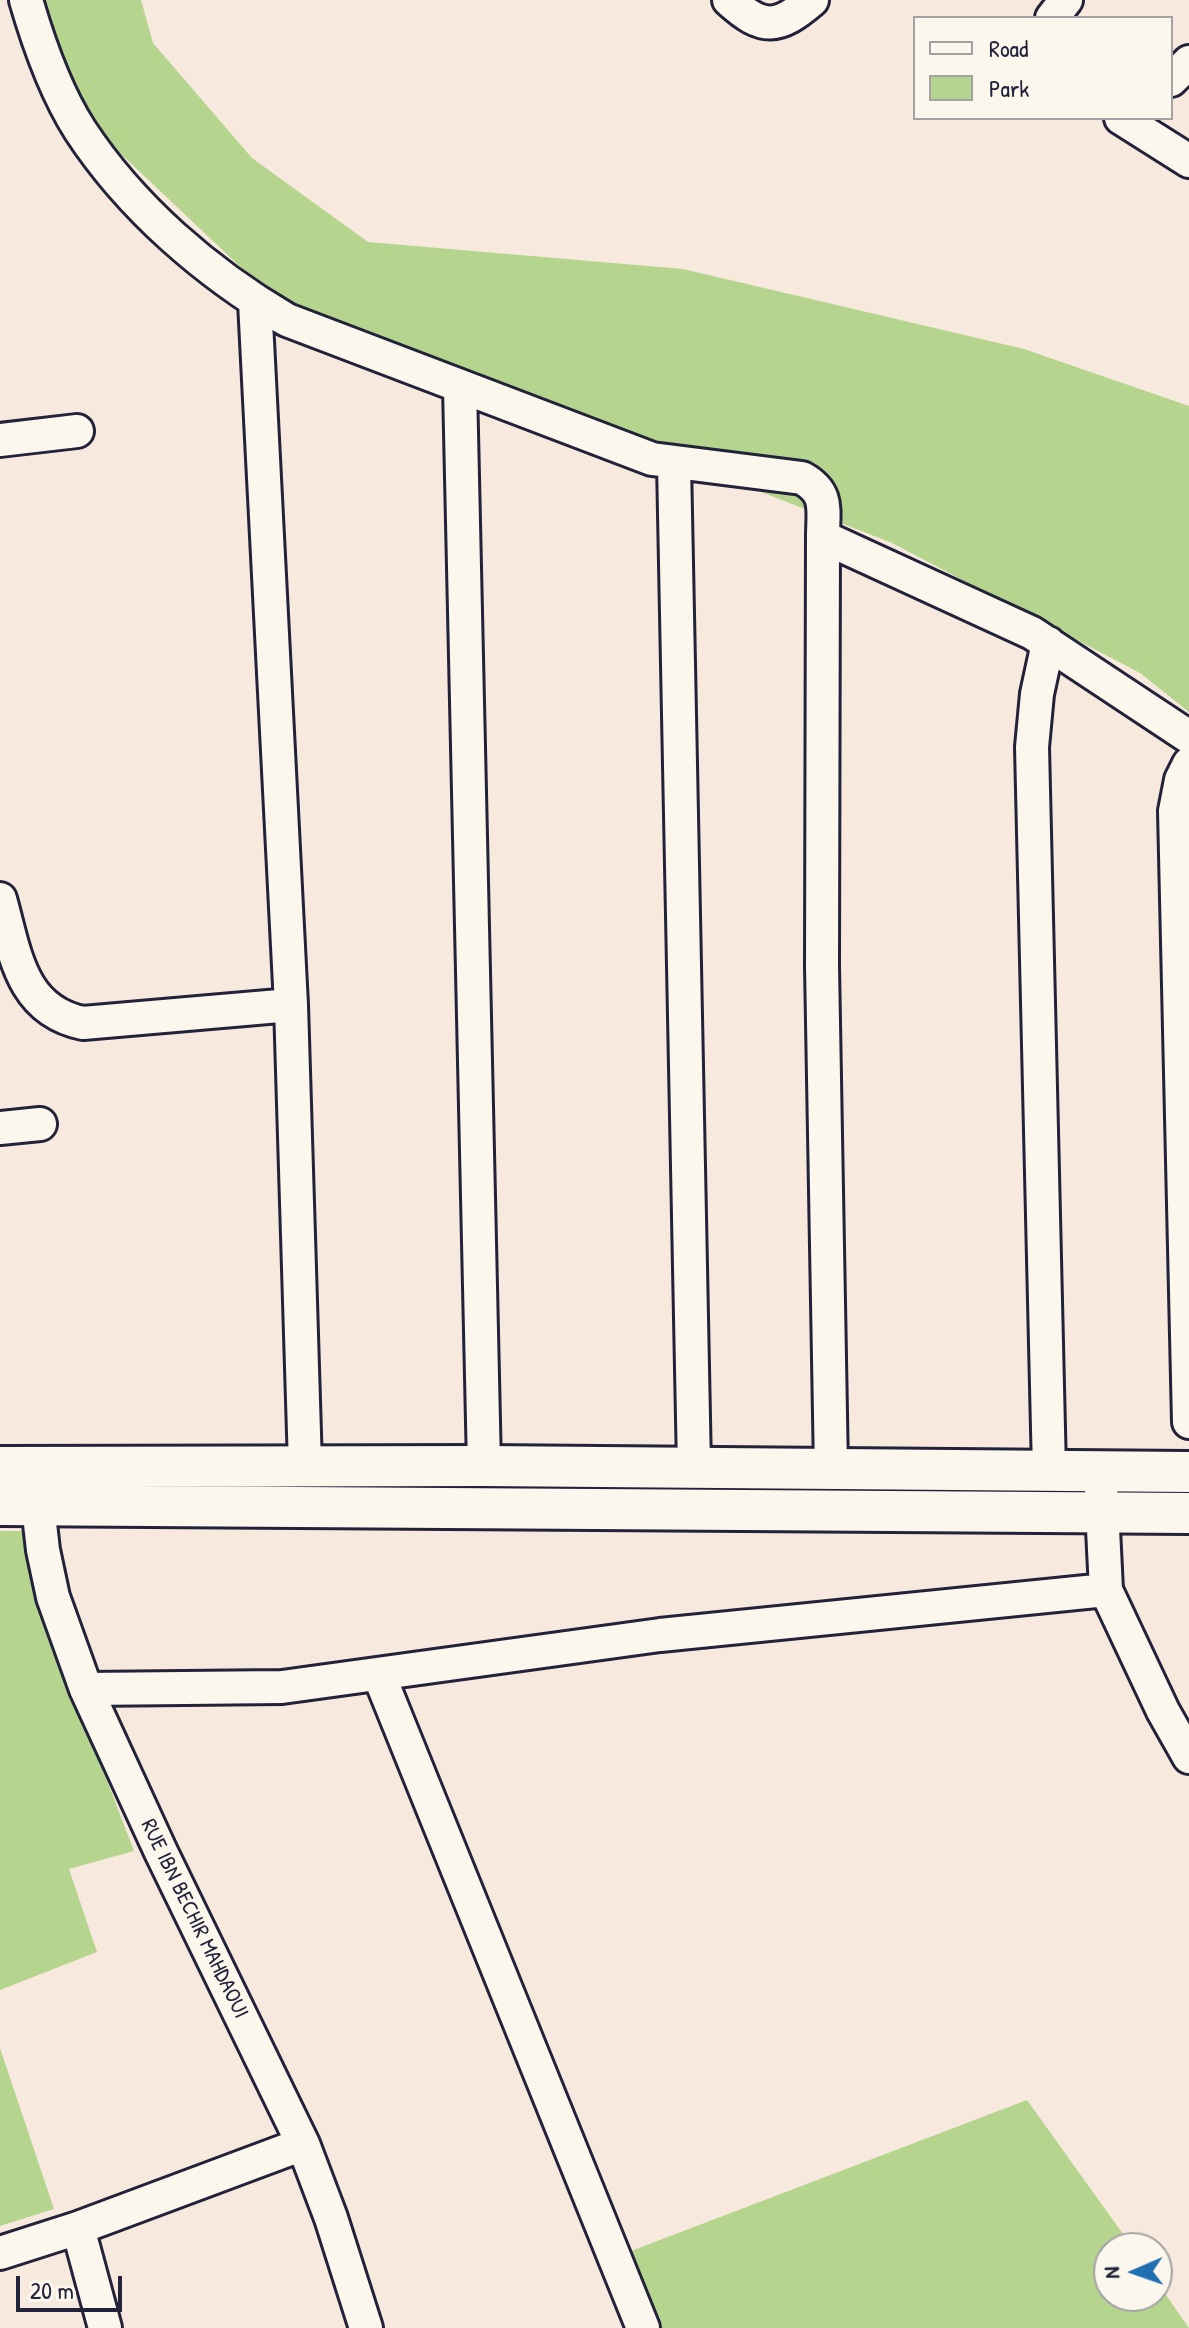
<!DOCTYPE html>
<style>
body{margin:0}
#map{position:relative;width:1189px;height:2328px;overflow:hidden;background:#f7e9dd;font-family:"Patrick Hand",sans-serif}
canvas{display:block}
.legend{position:absolute;left:913px;top:16px;width:260px;height:104px;box-sizing:border-box;background:#fbf7ec;border:2px solid #a4a2a5;margin:0;padding:10px 14px;list-style:none;font-size:24px;color:#22223b}
.legend li{display:flex;align-items:center;gap:16px;height:40px}
.legend b{width:40px;border:2px solid #a4a2a5}
.north{position:absolute;left:1093px;top:2232px;width:80px;height:80px;box-sizing:border-box;background:#fbf7ec;border:2px solid #a4a2a5;border-radius:50%;rotate:268deg;font-size:22px;font-weight:700;line-height:32px;text-align:center;color:#22223b}
.north::after{content:'';display:block;margin:auto;width:28px;height:36px;background:#1f6fb2;clip-path:polygon(50% 0,100% 100%,50% 72%,0 100%)}
.scale{position:absolute;left:16px;top:2276px;width:106px;height:36px;box-sizing:border-box;border:4px solid #22223b;border-top:0;padding-left:10px;font-size:24px;line-height:28px;white-space:nowrap;color:#22223b;-webkit-text-stroke:6px #fbf7ec;paint-order:stroke}
</style>
<div id="map">
<canvas width="1189" height="2328"></canvas>
<ul class="legend">
<li><b style="height:10px;background:#fbf7ec"></b>Road</li>
<li><b style="height:22px;background:#b5d58e"></b>Park</li>
</ul>
<div class="north">N</div>
<div class="scale">20 m</div>
</div>
<script>
const c = document.querySelector('canvas').getContext('2d');
c.lineJoin = 'round';
function fillPath(path, color) {
  c.fillStyle = color;
  c.fill(path, 'evenodd');
}
function stroke(path, color, width, dash) {
  c.strokeStyle = color;
  c.lineWidth = width;
  c.lineCap = dash ? 'butt' : 'round';
  c.setLineDash(dash || []);
  c.stroke(path);
}
function label(font, color, halo, rows, align = 'center') {
  c.font = font + ' "Patrick Hand",sans-serif';
  c.lineWidth = 8;
  c.setLineDash([]);
  c.textBaseline = 'middle';
  c.strokeStyle = halo;
  c.fillStyle = color;
  for (const [text, x, y, turn = 0] of rows) {
    c.save();
    c.translate(x, y);
    c.rotate((+turn || 0) * Math.PI / 180);
    c.textAlign = isNaN(turn) ? turn : align;
    if (halo) c.strokeText(text, 0, 0);
    c.fillText(text, 0, 0);
    c.restore();
  }
}
fillPath(new Path2D(`
 M22,0H141L153,43L252,158L368,242L683,269L1024,349L1189,406V712L1140,673L892,543L487,385L268,293L104,138L32,32Z
 M0,1531H29L74,1695L134,1851L69,1869L97,1952L0,1990Z
 M0,2048L54,2209L0,2226Z
 M1027,2100L1133,2248H1109V2296H1157V2282L1189,2328H659L631,2251Z`), '#b5d58e');
const minor = new Path2D(`
 M26,0C39,45 55,91 80,130C131,208 208,274 287,320L652,459L802,478C829,493 823,509 823,537L822,966L831,1470
 M729,0C763,31 778,29 812,0
 M1052,18L1066,0
 M1171,80L1189,62
 M1121,118L1189,161
 M255,302L291,1005L305,1466
 M460,387L484,1466
 M0,440L77,431
 M674,463L694,1468
 M823,537L1032,633L1189,737
 M1048,643L1037,694L1032,747L1049,1471
 M1189,764L1181,780L1175,811L1189,1422
 M0,899C15,952 20,1010 83,1023L291,1005
 M0,1128L40,1124
 M1101,1488L1106,1590L1163,1711L1189,1757
 M38,1506L43,1550L53,1597L86,1689L161,1852L303,2144L331,2218L366,2328
 M379,1675L643,2328
 M86,1689L282,1687L660,1635L1106,1590
 M78,2228L105,2328
 M0,2253L78,2228L303,2144`);
const tertiary = new Path2D(`
 M0,1467L484,1466L1189,1472
 M0,1505L1189,1513`);
stroke(minor, '#22223b', 38);
stroke(tertiary, '#22223b', 46);
stroke(minor, '#fbf7ec', 32);
stroke(tertiary, '#fbf7ec', 40);
label('22px', '#22223b', '#fbf7ec', [
 ["RUE IBN BECHIR MAHDAOUI",194,1919,64]
]);
</script>
